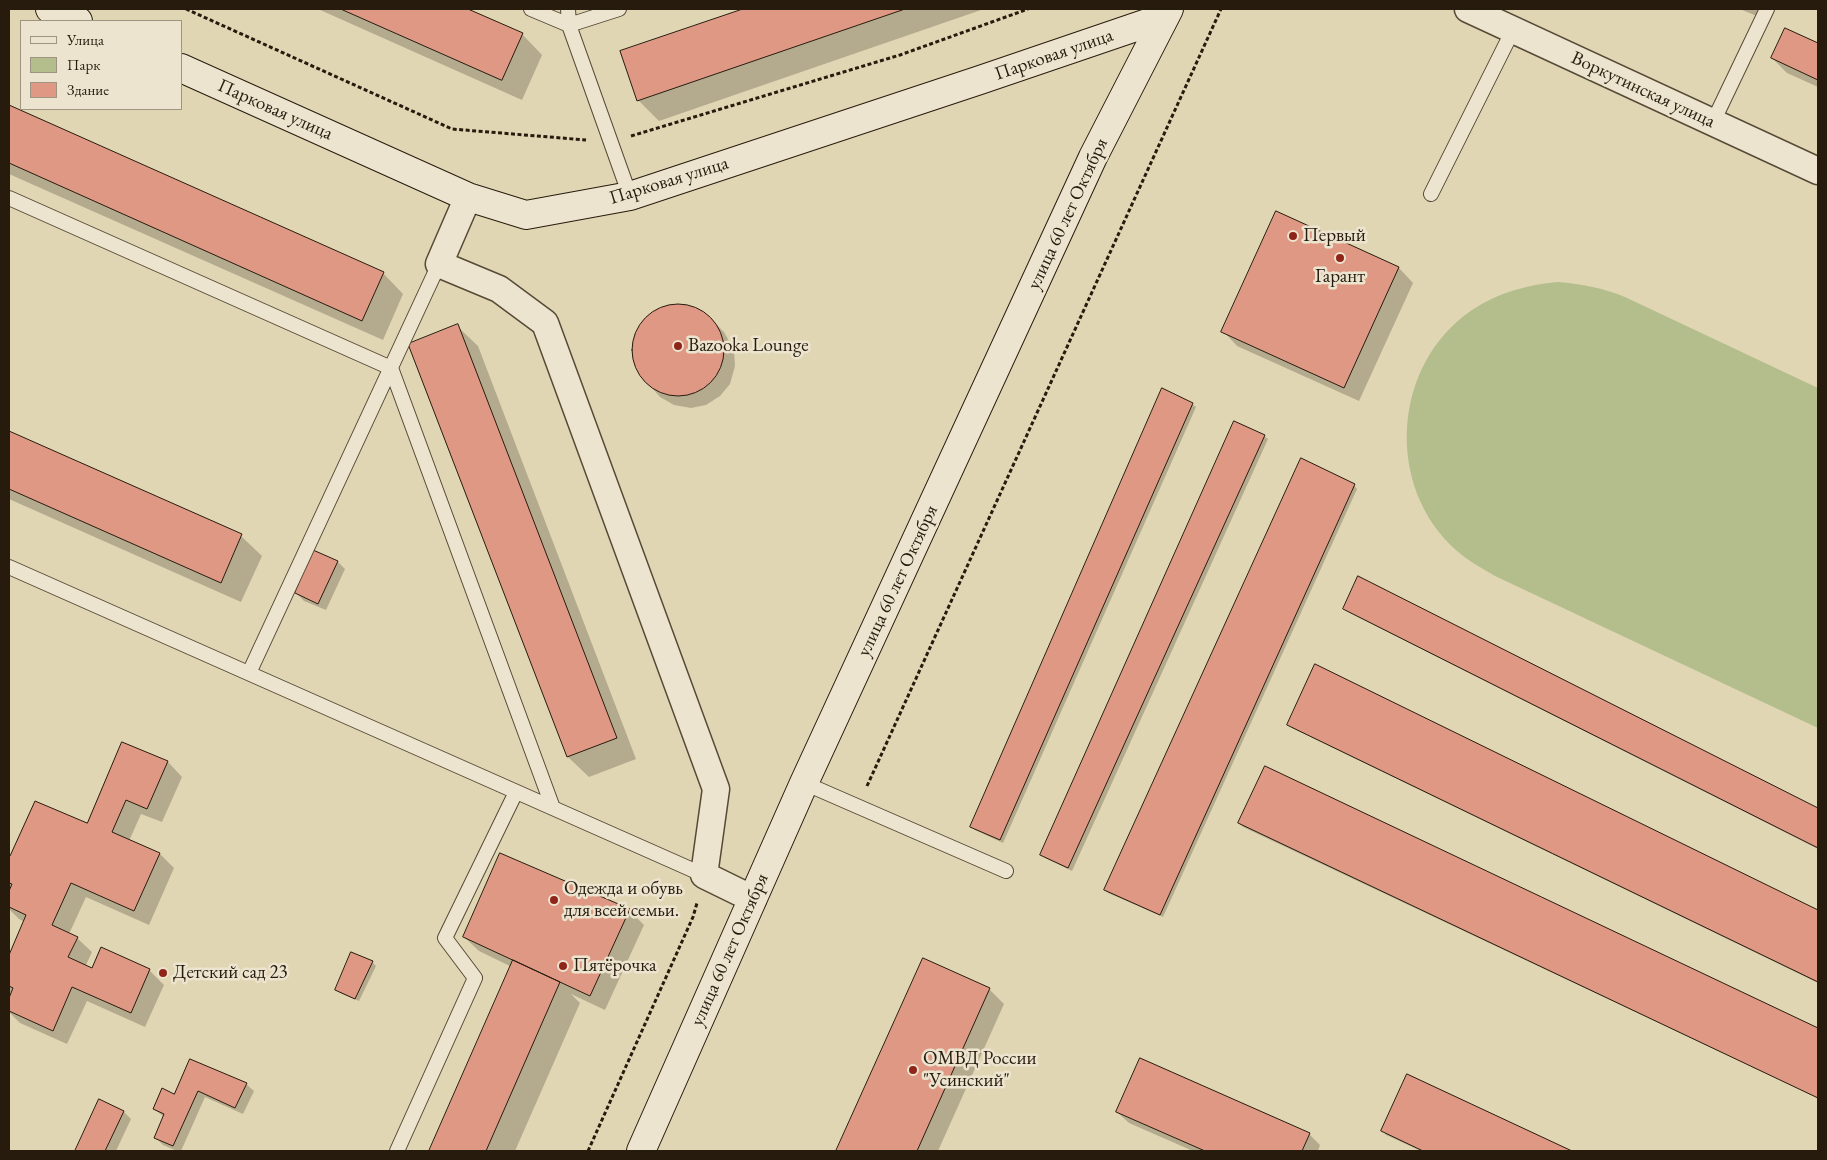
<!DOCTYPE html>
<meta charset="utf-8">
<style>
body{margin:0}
#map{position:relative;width:1827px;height:1160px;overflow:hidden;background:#e1d6b3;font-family:"EB Garamond",serif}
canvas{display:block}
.frame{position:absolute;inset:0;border:10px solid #271b0e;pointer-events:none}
.legend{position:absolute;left:20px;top:20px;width:162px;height:90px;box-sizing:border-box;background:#ece4ce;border:1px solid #9d9481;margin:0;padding:6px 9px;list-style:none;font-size:15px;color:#271b0e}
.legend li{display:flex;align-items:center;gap:10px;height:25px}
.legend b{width:25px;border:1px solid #9d9481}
</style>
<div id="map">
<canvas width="1827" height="1160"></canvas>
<div class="frame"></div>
<ul class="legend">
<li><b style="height:6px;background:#ece4ce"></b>Улица</li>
<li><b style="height:14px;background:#b3be8c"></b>Парк</li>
<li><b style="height:14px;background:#de9884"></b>Здание</li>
</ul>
</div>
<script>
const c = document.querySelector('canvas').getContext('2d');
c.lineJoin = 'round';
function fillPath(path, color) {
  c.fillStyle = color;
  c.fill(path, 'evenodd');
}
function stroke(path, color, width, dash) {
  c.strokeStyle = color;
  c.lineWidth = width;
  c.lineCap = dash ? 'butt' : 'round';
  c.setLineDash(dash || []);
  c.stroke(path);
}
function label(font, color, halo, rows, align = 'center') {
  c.font = font + ' "EB Garamond",serif';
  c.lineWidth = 5;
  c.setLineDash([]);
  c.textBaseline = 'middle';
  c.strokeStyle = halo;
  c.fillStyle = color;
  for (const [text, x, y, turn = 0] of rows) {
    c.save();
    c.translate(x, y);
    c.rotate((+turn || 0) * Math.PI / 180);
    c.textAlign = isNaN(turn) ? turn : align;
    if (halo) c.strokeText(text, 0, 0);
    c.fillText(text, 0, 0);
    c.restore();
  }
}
fillPath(new Path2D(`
 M1558,282C1582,284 1603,288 1625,297L1818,388V728L1495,576C1482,568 1468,561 1457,551C1384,487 1392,364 1472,310C1499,292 1527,285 1558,282Z`), '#b3be8c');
fillPath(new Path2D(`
 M318,9H465L522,34L542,55L522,100Z
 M747,9H984L659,121L638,100L622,52Z
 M1740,9H1763L1759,17Z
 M1785,29L1818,44V87L1787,73L1772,58Z
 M9,107L383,273L403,294L383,340L9,174Z
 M1399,268L1413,283L1359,401L1237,346L1223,331Z
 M677,304L700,310L712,320L724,332L734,350L735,366L730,384L720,396L706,405L691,408L674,405L660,397L637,371L632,356L634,335L642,321L662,307Z
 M457,326L478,346L636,759L589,777L568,757L410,344Z
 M1192,404L1196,407L1003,843L975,830L972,827Z
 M9,432L241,536L262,556L241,602L9,499Z
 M1264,436L1268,439L1072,871L1045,858L1042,854Z
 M1354,485L1357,489L1163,917L1108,893L1105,890Z
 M314,552L338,562L345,569L326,610L304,601L296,593Z
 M1358,577L1818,809V849L1348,612L1345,609Z
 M1315,666L1818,911V983L1292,728L1289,725Z
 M122,744L168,762L182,777L162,822L141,814L129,841L160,854L174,868L149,925L86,897L69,934L77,938L92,952L86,965L93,970H149L164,985L145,1027L87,1001L67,1044L20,1023L9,1012V1001L12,995L9,994V958L25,922L19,919L9,909V895L10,891L9,890V857H11L87,825Z
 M1265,768L1818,1029V1098L1243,827L1239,823Z
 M629,910L644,925L605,1010L571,994L580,1003L515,1151H430L512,967L479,951L464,937Z
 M352,954L372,962L376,966L359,1001L340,993L337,990Z
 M924,960L989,989L1004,1004L938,1151H838Z
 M190,1061L246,1084L254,1091L243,1114L205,1097L181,1151H177L163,1145L155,1137L164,1117L154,1109L175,1095Z
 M1408,1075L1569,1151H1421L1386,1135L1383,1131Z
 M100,1101L124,1112L131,1119L116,1151H77Z
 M1117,1112L1309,1134L1320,1145L1318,1151H1193L1129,1123Z`), '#0003');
const building = new Path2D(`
 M341,9H468L523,33L502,80Z
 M743,9H905L637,101L620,51Z
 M1785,28L1818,43V80L1771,58Z
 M9,105L384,272L362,321L9,163Z
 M1276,211L1399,267L1344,388L1221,332Z
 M632 350a46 46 0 1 1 92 0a46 46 0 1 1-92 0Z
 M458,324L617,738L567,757L408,344Z
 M1162,388L1193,403L1000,840L970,827Z
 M1234,421L1265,435L1068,868L1040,855Z
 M9,431L242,534L221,583L9,489Z
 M1301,458L1355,484L1160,915L1104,890Z
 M313,550L338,561L318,604L295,593Z
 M1358,576L1818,808V848L1343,609Z
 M1315,664L1818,910V982L1287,725Z
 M122,742L168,761L147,809L126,800L112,832L160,853L134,911L71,883L52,925L78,937L68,957L92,968L101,947L150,969L131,1013L72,987L53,1031L9,1011V998L13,988L9,986V955L26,915L9,907V891L12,884L9,883V855L10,856L35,801L87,823Z
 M1265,766L1818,1028V1098L1238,823Z
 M500,853L630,909L590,996L463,937Z
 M351,952L373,961L355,999L335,990Z
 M923,958L990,988L917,1151H836Z
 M513,960L560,982L486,1151H429Z
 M1140,1058L1310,1133L1302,1151H1205L1116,1112Z
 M190,1059L247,1083L235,1108L198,1091L173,1146L154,1138L164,1114L153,1109L162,1088L174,1094Z
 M1407,1074L1572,1151H1423L1381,1131Z
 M99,1099L124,1111L105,1151H75Z`);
fillPath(building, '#de9884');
stroke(building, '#271b0e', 1);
const lane = new Path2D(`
 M531,9L569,25L630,196
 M568,9L569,25L619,9
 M1713,122L1767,9
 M1431,194L1513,30
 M9,198L391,368L553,808
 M9,567L704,875
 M249,673L439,264
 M804,783L1006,871
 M397,1151L475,978L445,938L516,792`);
const street = new Path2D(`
 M1468,9L1818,171
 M468,197L439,264L499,289L545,323L716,789L704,875L753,899`);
const secondary = new Path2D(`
 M50,9L78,21
 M181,68L468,197L526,215L630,196L980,80L1165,17
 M641,1151L804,783L1093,157L1169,9`);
stroke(lane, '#564a37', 16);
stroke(street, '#564a37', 29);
stroke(secondary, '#271b0e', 30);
stroke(new Path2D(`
 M186,9L452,129L586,140
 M631,136L900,55L1028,9
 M867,786L1221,9
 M588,1151L693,917L697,903`), '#271b0e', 3, [4, 2.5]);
stroke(lane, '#ece4ce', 14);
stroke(street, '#ece4ce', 26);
stroke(secondary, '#ece4ce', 28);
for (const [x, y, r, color] of [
 [1293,236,5,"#8f2418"],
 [1340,258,5,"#8f2418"],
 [678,346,5,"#8f2418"],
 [554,900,5,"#8f2418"],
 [563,966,5,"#8f2418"],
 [163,973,5,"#8f2418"],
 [913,1070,5,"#8f2418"]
]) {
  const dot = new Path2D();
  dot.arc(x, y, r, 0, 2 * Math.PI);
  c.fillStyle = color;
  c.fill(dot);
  stroke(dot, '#ece4ce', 2);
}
label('19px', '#271b0e', '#ece4ce', [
 ["Парковая улица",1054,55,-19],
 ["Воркутинская улица",1643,90,25],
 ["Парковая улица",275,110,24],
 ["Парковая улица",669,181,-17],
 ["улица 60 лет Октября",1068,214,-65],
 ["улица 60 лет Октября",898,581,-65],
 ["улица 60 лет Октября",730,950,-66]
]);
label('19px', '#271b0e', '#ece4ce', [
 ["Первый",1303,236],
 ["Гарант",1340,277,"center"],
 ["Bazooka Lounge",688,346],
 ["Одежда и обувь",564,889],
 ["для всей семьи.",564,911],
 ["Пятёрочка",573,966],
 ["Детский сад 23",173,973],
 ["ОМВД России",923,1059],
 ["\"Усинский\"",923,1081]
], 'left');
</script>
